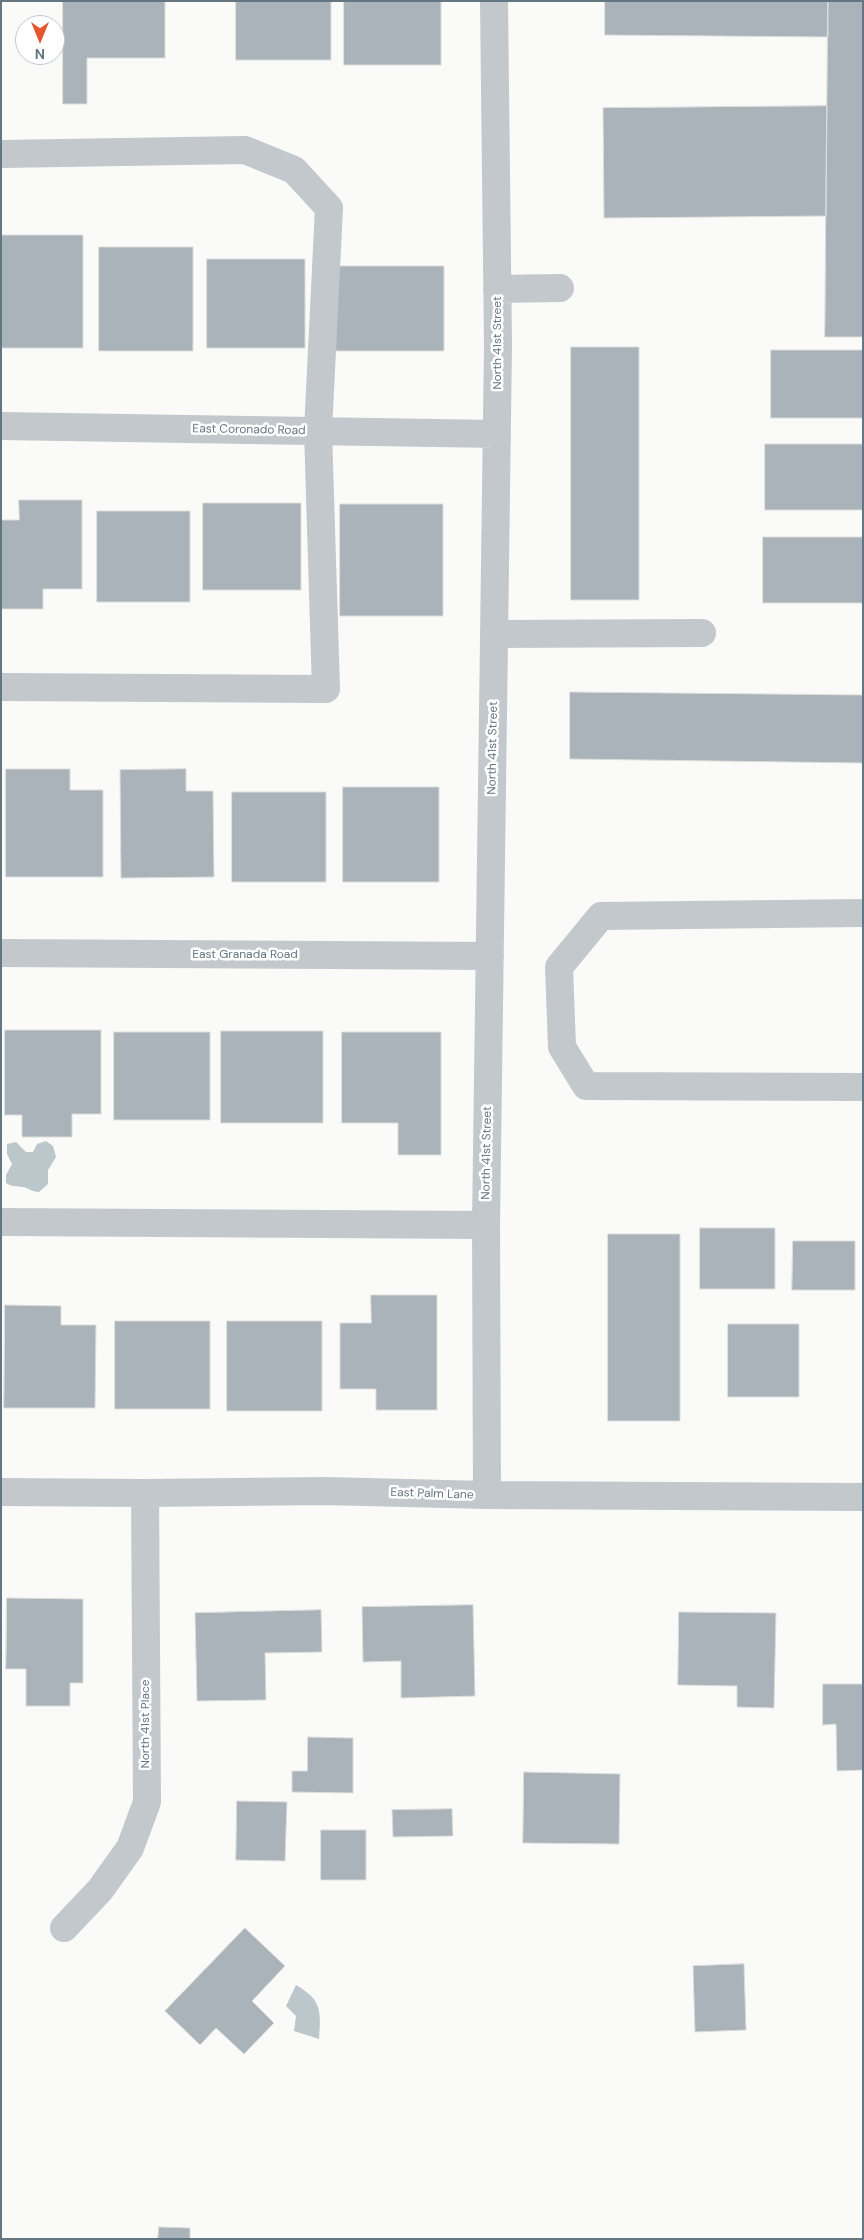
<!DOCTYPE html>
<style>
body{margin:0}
#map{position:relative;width:864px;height:2240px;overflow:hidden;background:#fafaf8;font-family:"DM Sans",sans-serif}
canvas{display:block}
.frame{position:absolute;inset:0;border:2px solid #657683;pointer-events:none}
.north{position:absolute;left:15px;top:15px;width:50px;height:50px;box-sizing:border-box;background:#fff;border:1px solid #c1c8cd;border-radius:50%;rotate:180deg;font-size:14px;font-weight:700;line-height:20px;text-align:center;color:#657683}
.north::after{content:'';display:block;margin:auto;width:18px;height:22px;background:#e4572e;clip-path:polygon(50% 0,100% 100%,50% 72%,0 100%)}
</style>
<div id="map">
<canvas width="864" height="2240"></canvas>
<div class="frame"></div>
<div class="north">N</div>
</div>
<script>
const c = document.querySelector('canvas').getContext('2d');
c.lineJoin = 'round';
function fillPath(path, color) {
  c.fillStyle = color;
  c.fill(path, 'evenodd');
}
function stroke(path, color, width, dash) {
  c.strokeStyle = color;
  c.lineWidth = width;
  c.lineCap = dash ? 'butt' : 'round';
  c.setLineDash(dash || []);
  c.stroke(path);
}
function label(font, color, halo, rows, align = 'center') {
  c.font = font + ' "DM Sans",sans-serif';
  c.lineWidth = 5;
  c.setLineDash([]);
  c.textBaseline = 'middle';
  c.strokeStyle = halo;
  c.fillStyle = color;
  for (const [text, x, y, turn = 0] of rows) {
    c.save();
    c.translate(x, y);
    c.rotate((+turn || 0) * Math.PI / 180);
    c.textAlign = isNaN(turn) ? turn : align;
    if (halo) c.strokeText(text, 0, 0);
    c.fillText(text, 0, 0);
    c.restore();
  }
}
fillPath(new Path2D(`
 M46,1141L53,1146L56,1157L48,1170V1184L39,1192C32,1192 29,1188 23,1187C16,1186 12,1187 6,1183V1175L12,1164L7,1154V1144L16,1142L26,1152H33L37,1144Z
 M296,1985C322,2000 321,2011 319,2039L294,2031L296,2016L286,2006Z`), '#bbc7cb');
const building = new Path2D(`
 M63,1H165V58H87V104H63Z
 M236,1H331V60H236Z
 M344,1H441V65H344Z
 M605,1H828V37L605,35Z
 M828,1H863V337H825Z
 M827,106L826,216L604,218L603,108Z
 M1,235H83V348H1Z
 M99,247H193V351H99Z
 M207,259H305V348H207Z
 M336,266H444V351H336Z
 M571,347H639V600H571Z
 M771,350H863V418H771Z
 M765,444H863V510H765Z
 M19,500H82V589H43V609H1V520H19Z
 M203,503H301V590H203Z
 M340,504H443V616H340Z
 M97,511H190V602H97Z
 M763,537H863V603H763Z
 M570,692L863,695V763L570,759Z
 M6,769H70V790H103V877H6Z
 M186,769V791H213L214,877L121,878L120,770Z
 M343,787H439V882H343Z
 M232,792H326V882H232Z
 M5,1030H101V1114H72V1137H22V1115H5Z
 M221,1031H323V1123H221Z
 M114,1032H210V1120H114Z
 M342,1032H441V1155H398V1123H342Z
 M700,1228H775V1289H700Z
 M608,1234H680V1421H608Z
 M793,1241H855V1290H792Z
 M371,1295H437V1410H376V1389H340V1323H371Z
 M5,1305L61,1306V1325H96L95,1408H4Z
 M115,1321H210V1409H115Z
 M227,1321H322V1411H227Z
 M728,1324H799V1397H728Z
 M7,1598L83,1599V1683H70V1706H26V1669H6Z
 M473,1605L475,1696L401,1698V1661L363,1662L362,1607Z
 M321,1610L322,1652L265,1653L266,1700L197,1701L195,1613Z
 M679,1612L776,1613L774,1708L737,1707V1686L678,1685Z
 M823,1684H863V1770L837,1771L836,1724L823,1725Z
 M308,1737L353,1738V1793L292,1792V1771H307Z
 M524,1772L620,1774L619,1844L523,1843Z
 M237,1801L287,1802L285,1861L236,1860Z
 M452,1809L453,1836L393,1837L392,1810Z
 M321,1830H366V1880H321Z
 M245,1928L285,1966L252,2001L274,2023L244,2054L216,2028L200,2045L165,2011Z
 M744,1964L746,2030L695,2032L693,1966Z
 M159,2227L190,2228V2239H158Z`);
fillPath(building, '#aab3b9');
stroke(building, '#dcdcda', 1);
stroke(new Path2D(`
 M1,154L245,150L294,170L329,208L318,431L326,689L1,687
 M497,289L560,288
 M1,426L497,434
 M495,634L702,633
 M863,913L601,916L559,967L562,1047L586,1086L863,1087
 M1,953L490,956
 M1,1222L486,1225
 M1,1492L145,1493L325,1491L487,1495L863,1497
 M487,1495L486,1225L498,345L494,1
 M64,1928L100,1890L130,1848L147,1802L145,1493`), '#c3c8cc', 28);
label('12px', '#657683', '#fff', [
 ["North 41st Street",498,343,-90],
 ["East Coronado Road",249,430,1],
 ["North 41st Street",493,748,-89],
 ["East Granada Road",245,955],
 ["North 41st Street",487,1153,-89],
 ["East Palm Lane",432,1494,2],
 ["North 41st Place",146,1724,-90]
]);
</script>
